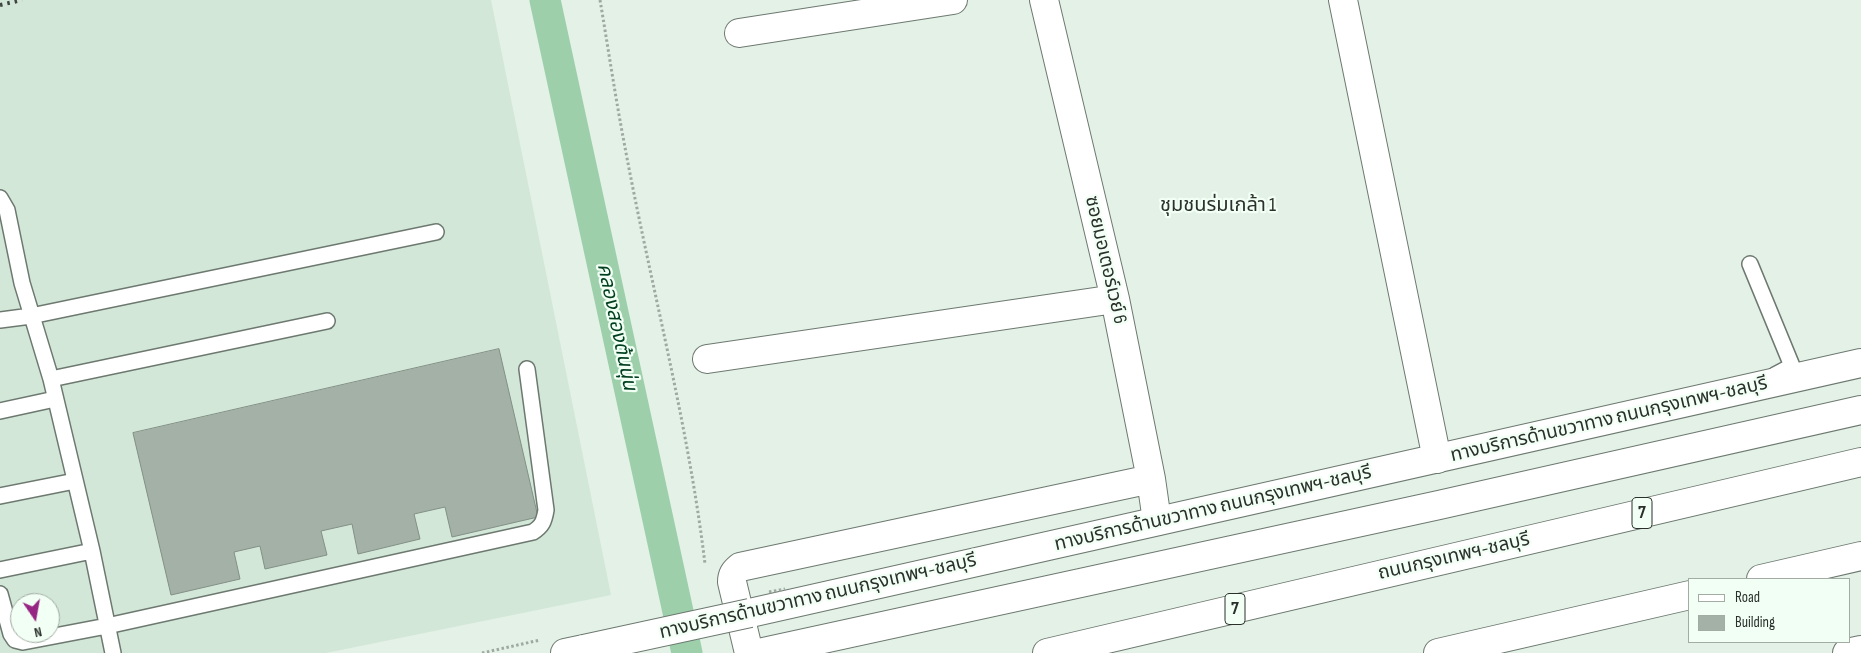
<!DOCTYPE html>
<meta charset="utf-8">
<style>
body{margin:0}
#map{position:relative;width:1861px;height:653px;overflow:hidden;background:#e3f1e7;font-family:"Sofia Sans Condensed",sans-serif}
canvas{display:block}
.legend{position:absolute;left:1688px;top:578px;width:162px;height:65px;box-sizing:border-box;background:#f1fff4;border:1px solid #a2aca4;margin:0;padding:6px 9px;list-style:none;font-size:15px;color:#2b302c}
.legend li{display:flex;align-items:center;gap:10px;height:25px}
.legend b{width:25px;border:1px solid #a2aca4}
.north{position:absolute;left:10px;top:593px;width:50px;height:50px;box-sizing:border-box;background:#f1fff4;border:1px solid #a2aca4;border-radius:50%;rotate:168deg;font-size:14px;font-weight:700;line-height:20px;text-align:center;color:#2b302c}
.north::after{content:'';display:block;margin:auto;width:18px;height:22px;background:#962584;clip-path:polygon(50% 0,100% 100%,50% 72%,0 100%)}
</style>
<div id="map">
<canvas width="1861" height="653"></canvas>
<ul class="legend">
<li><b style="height:6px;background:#fff"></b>Road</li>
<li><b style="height:14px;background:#a4b1a7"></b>Building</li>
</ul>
<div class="north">N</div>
</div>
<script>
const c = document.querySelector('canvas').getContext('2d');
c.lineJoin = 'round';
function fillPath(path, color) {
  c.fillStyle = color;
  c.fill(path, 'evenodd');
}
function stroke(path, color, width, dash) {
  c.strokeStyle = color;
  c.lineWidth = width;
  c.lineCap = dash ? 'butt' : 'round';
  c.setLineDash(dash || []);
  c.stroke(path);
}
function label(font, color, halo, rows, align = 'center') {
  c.font = font + ' "Sofia Sans Condensed","Noto Sans Thai",sans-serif';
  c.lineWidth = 4.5;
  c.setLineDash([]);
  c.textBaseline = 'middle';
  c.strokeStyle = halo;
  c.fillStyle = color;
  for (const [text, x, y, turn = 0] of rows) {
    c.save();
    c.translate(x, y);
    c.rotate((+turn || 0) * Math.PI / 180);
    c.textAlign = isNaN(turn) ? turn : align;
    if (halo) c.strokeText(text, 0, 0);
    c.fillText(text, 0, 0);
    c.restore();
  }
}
fillPath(new Path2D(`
 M0,0H491L611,595L326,653H0ZM20,603H50V633H20Z`), '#d2e7d7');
stroke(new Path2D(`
 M545,0L687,653`), '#9ccfaa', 31);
const building = new Path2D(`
 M499,349L538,517L452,537L445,507L414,514L420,539L358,554L352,524L321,531L327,555L265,569L260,546L234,552L240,579L171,595L133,433Z`);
fillPath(building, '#a4b1a7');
stroke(building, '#839086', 1);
const lane = new Path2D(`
 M0,198L7,210L22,283L51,379
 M1750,264L1792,366L1775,375
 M0,320L31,316L436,232
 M0,411L55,399
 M0,496L75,481
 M0,570L92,551
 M0,594L11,634L15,640L23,642L107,626L533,532C542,526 544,522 546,510L527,369
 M113,653L92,551L51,379L327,321`);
const street = new Path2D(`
 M1044,0L1115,299L1151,479L1157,521
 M1343,0L1437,459
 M739,33L953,0
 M707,359L1115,299
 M749,653L732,582C732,575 734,572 740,567L1151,479`);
const secondary = new Path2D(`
 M750,613L1861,363
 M565,653L584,649
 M1847,653L1861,650`);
const highway = new Path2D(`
 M1761,579L1861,556
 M759,653L1439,505L1861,410
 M1047,653L1861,462
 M1438,653L1690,595`);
stroke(lane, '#6d7970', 18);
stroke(street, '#6d7970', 30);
stroke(secondary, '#6d7970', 30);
stroke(highway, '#6d7970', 30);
stroke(new Path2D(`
 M600,0C608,47 615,95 624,142C650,283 688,422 705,564
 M482,653L540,640`), '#9ea9a1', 3, [2.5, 2.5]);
stroke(lane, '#fff', 15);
stroke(street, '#fff', 28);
stroke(secondary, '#fff', 28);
stroke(highway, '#fff', 28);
stroke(new Path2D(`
 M0,5L22,0`), '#3e443f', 4, [2.5, 5]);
const secondaryBridge = new Path2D(`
 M584,649L750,613`);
stroke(secondaryBridge, '#6d7970', 30, []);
stroke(new Path2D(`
 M769,592L785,589`), '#9ea9a1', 3, [2.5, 2.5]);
stroke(secondaryBridge, '#fff', 28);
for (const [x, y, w] of [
 [1642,513,20],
 [1235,609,20]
]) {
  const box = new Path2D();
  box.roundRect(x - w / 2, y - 15.5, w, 31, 4);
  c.fillStyle = '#f1fff4';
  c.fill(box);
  stroke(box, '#2b302c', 1);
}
label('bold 18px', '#2b302c', null, [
 ["7",1642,513],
 ["7",1235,609]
]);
label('19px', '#2b302c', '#f1fff4', [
 ["ซอยมอเตอร์เวย์ 6",1105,260,77],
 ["ทางบริการด้านขวาทาง ถนนกรุงเทพฯ-ชลบุรี",1609,420,-13],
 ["ทางบริการด้านขวาทาง ถนนกรุงเทพฯ-ชลบุรี",1213,509,-13],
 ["ถนนกรุงเทพฯ-ชลบุรี",1454,557,-13],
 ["ทางบริการด้านขวาทาง ถนนกรุงเทพฯ-ชลบุรี",818,597,-13]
]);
label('20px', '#2b302c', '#f1fff4', [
 ["ชุมชนร่มเกล้า 1",1218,206]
]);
label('italic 20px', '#003f1e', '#f1fff4', [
 ["คลองสองต้นนุ่น",616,327,78]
]);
</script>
